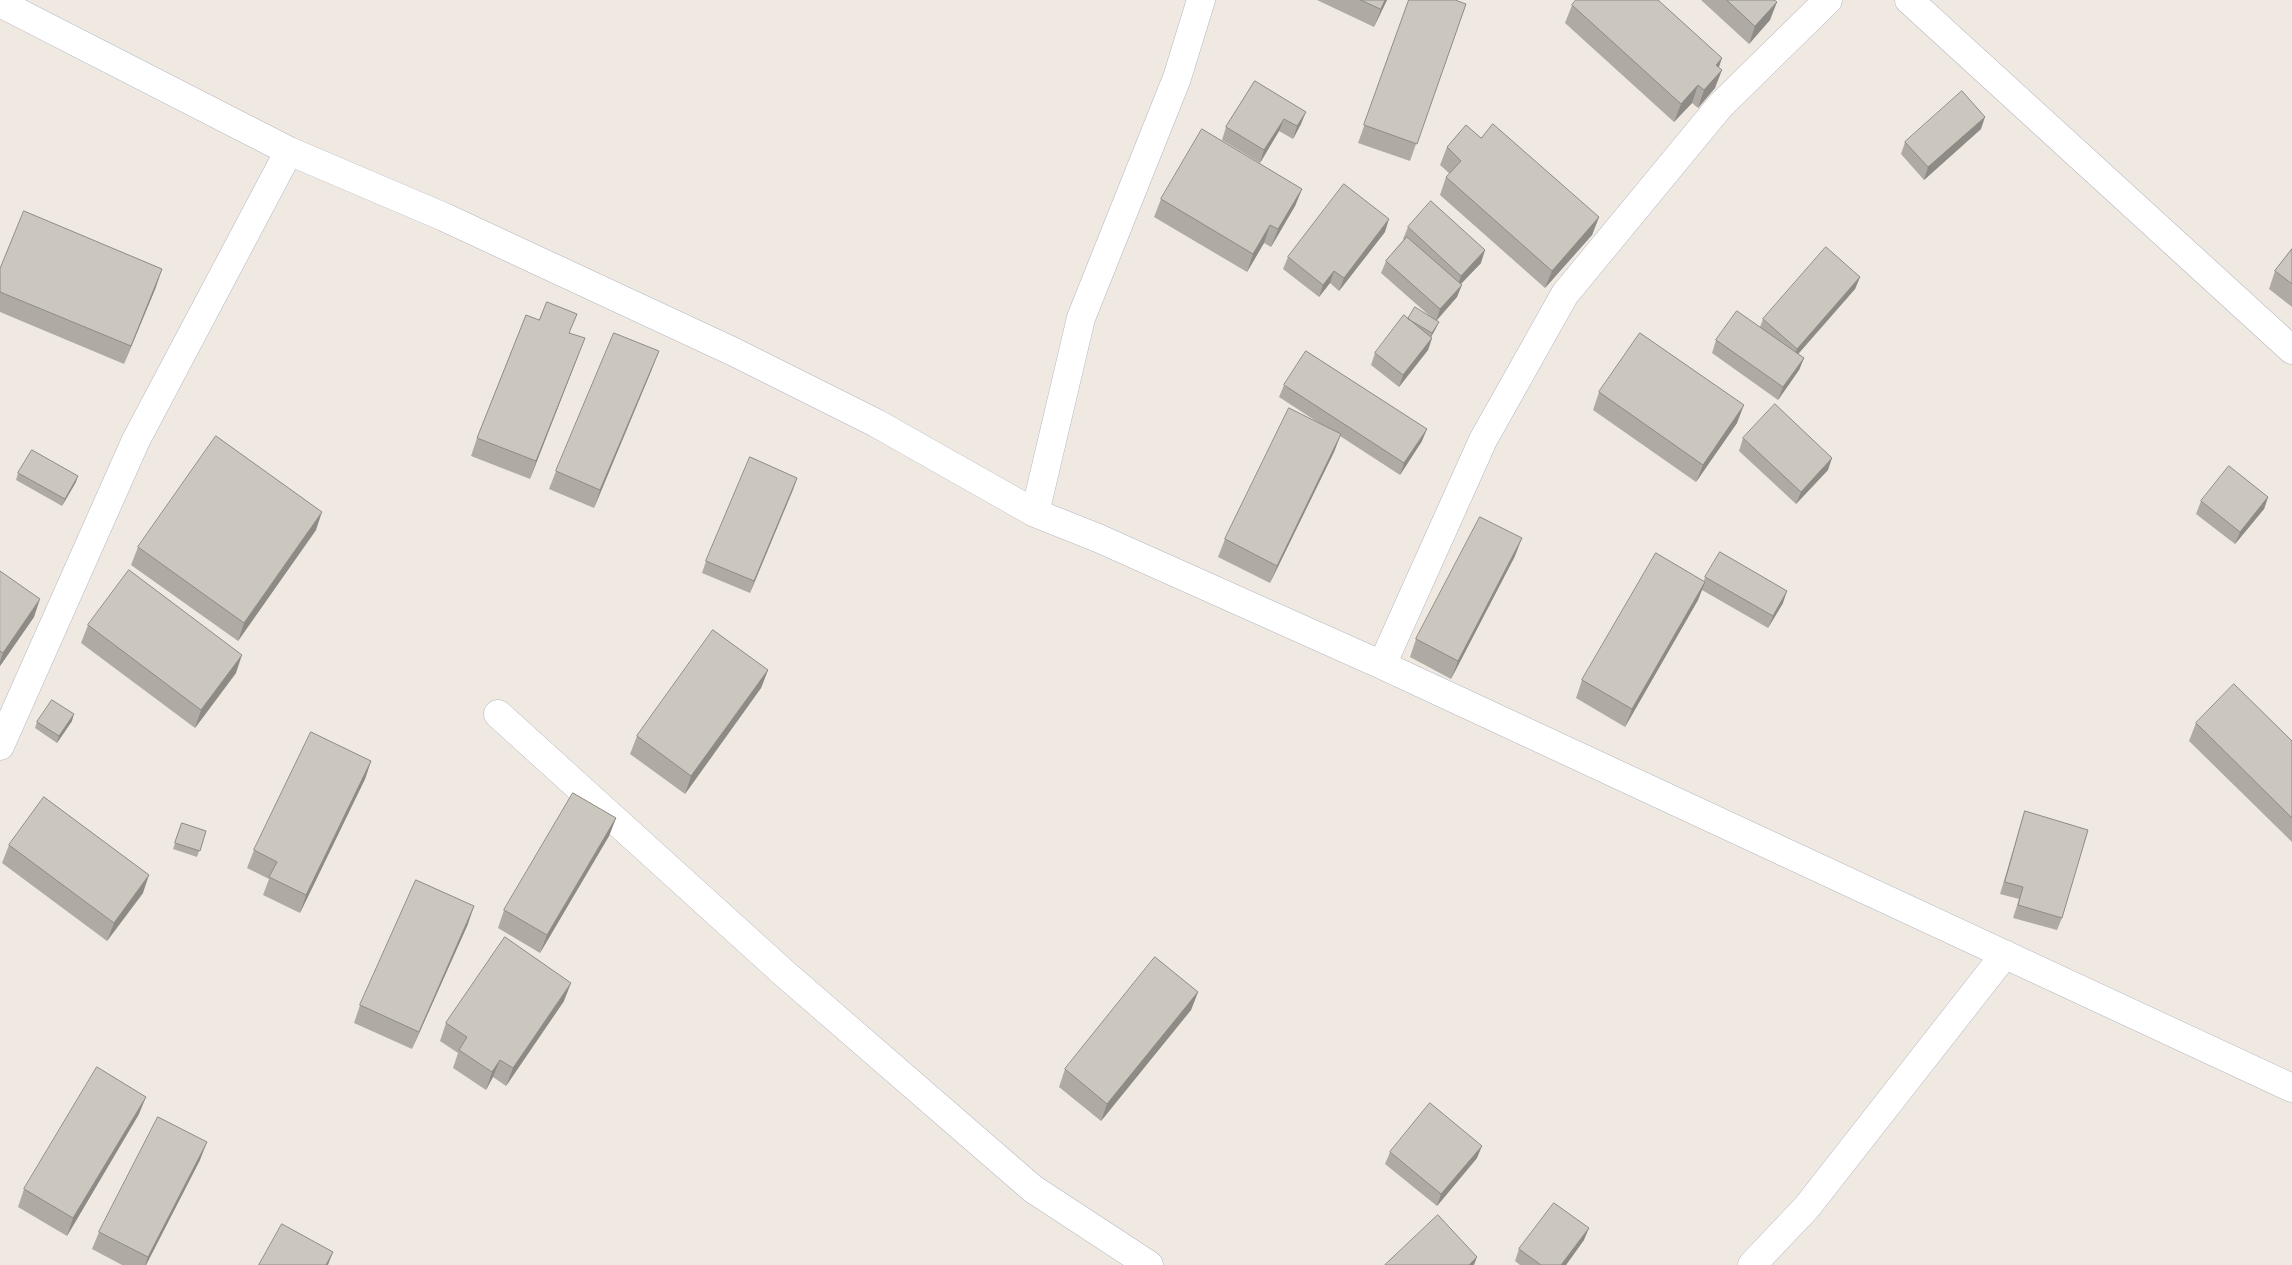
<!DOCTYPE html>
<style>
body{margin:0}
canvas{display:block;background:#efe9e1}
</style>
<canvas width="2292" height="1265"></canvas>
<script>
const c = document.querySelector('canvas').getContext('2d');
c.lineJoin = 'round';
function stroke(path, color, width, dash) {
  c.strokeStyle = color;
  c.lineWidth = width;
  c.lineCap = dash ? 'butt' : 'round';
  c.setLineDash(dash || []);
  c.stroke(path);
}
function fillPath(path, color) {
  c.fillStyle = color;
  c.fill(path, 'evenodd');
}
const street = new Path2D(`
 M1909,0L2292,350
 M0,3L289,151L444,217L734,352L876,423L1035,513L1098,538L1382,665L2292,1088
 M1035,513L1081,318L1177,78L1201,0
 M1382,665L1483,440L1565,294L1720,106L1828,0
 M498,714L785,974L1033,1189L1149,1265
 M0,746L136,440L289,151
 M1752,1265L1807,1207L2005,954`);
stroke(street, '#b4b7c1', 29);
stroke(street, '#fff', 28);
fillPath(new Path2D(`
 M1317,0H1387L1374,27Z
 M1409,0L1466,4L1410,161L1358,143Z
 M1701,0H1775L1770,20L1749,44Z
 M1572,5L1719,67L1715,88L1698,108L1692,103L1674,122L1565,23Z
 M1255,81L1301,124L1293,139L1279,131L1260,163L1222,140L1226,127Z
 M1981,129L1924,180L1901,154L1905,142Z
 M1481,138L1599,217L1592,235L1545,288L1440,195L1446,177L1450,174L1440,165L1447,147Z
 M1302,189L1295,206L1271,247L1264,243L1247,272L1154,217L1161,199Z
 M1408,227L1481,263L1461,284L1457,297L1437,320L1436,328L1431,337L1432,338L1428,350L1399,387L1371,365L1375,353L1408,319L1431,317L1381,273L1386,261L1404,240L1403,239Z
 M1385,232L1339,291L1330,283L1319,297L1283,269L1288,257Z
 M2292,249V307L2269,289L2275,271Z
 M0,269L156,287L124,364L0,312Z
 M1860,277L1855,289L1798,354L1804,358L1799,370L1778,400L1712,353L1716,340L1760,327L1763,319Z
 M570,333L578,356L530,479L471,456L477,438Z
 M652,369L594,508L549,489L556,471Z
 M1284,385L1422,441L1400,475L1340,436L1334,452L1270,583L1218,557L1225,539L1319,423L1279,397Z
 M1599,392L1737,423L1696,482L1593,410Z
 M1743,438L1828,470L1796,504L1739,451Z
 M18,473L76,482L62,506L16,480Z
 M797,478L750,593L702,573L706,561Z
 M2268,497L2264,509L2235,544L2196,514L2201,501Z
 M316,530L238,641L131,565L138,547Z
 M1515,556L1451,679L1410,657L1416,639Z
 M0,571L34,617L0,666Z
 M1705,577L1783,603L1768,628L1702,590L1698,600L1625,727L1576,698L1582,680L1704,581Z
 M88,625L236,673L195,728L81,643Z
 M768,670L761,688L685,794L630,754L637,736Z
 M72,721L57,743L35,728L37,722Z
 M2196,723L2292,741V842L2189,741Z
 M371,761L365,779L300,913L263,895L269,879L247,868L254,850Z
 M2025,811L2062,918L2057,930L2013,918L2019,899L2000,894L2021,824Z
 M616,818L609,836L540,953L498,928L504,910Z
 M182,823L206,831L197,857L173,849Z
 M9,845L143,893L107,941L2,863Z
 M468,924L412,1049L354,1023L360,1005Z
 M1198,992L1191,1010L1101,1121L1059,1087L1065,1069Z
 M564,1001L506,1086L493,1077L486,1090L453,1068L458,1053L440,1041L446,1023Z
 M139,1114L67,1236L18,1207L24,1189Z
 M1390,1152L1477,1158L1437,1206L1385,1164Z
 M200,1160L146,1265H122L92,1249L99,1232Z
 M1584,1240L1566,1265H1520L1515,1261L1519,1249Z`), '#afaba4');
fillPath(new Path2D(`
 M1385,0H1387L1374,27L1381,9Z
 M1777,2L1770,20L1749,44L1755,26Z
 M1722,58L1716,76V65Z
 M1722,70L1715,88L1698,108L1704,90Z
 M1698,85L1692,103L1674,122L1681,104Z
 M1306,112L1301,124L1293,139L1297,126Z
 M1985,117L1981,129L1924,180L1928,167Z
 M1284,119L1279,131L1260,163L1264,150Z
 M1302,189L1295,206L1271,247L1278,229Z
 M1599,217L1592,235L1545,288L1552,271Z
 M1389,219L1385,232L1339,291L1344,278Z
 M1270,225L1264,243L1247,272L1253,254Z
 M1485,250L1481,263L1457,288L1461,276Z
 M162,269L156,287L124,364L131,346Z
 M1334,271L1330,283L1319,297L1323,285Z
 M1860,277L1855,289L1792,361L1797,349Z
 M1462,285L1457,297L1436,321L1440,309Z
 M1439,322L1436,328L1430,339L1432,333Z
 M585,338L578,356L530,479L536,461Z
 M1432,338L1428,350L1399,387L1403,375Z
 M659,351L652,369L594,508L600,490Z
 M1804,358L1799,370L1778,400L1783,387Z
 M1744,405L1737,423L1696,482L1703,465Z
 M1427,429L1422,441L1400,475L1404,463Z
 M1341,434L1334,452L1270,583L1277,566Z
 M1832,458L1828,470L1796,504L1801,492Z
 M78,476L76,482L62,506L65,499Z
 M797,478L793,490L750,593L754,581Z
 M2268,497L2264,509L2235,544L2240,532Z
 M322,512L316,530L238,641L244,623Z
 M1522,538L1515,556L1451,679L1458,661Z
 M1705,582L1698,600L1625,727L1632,709Z
 M1787,591L1783,603L1768,628L1773,616Z
 M40,599L34,617L0,666V662L3,653Z
 M242,655L236,673L195,728L201,710Z
 M768,670L761,688L685,794L691,776Z
 M74,714L72,721L57,743L59,736Z
 M371,761L365,779L300,913L306,895Z
 M616,818L609,836L540,953L547,935Z
 M149,875L143,893L107,941L114,923Z
 M474,906L468,924L412,1049L419,1032Z
 M571,983L564,1001L506,1086L513,1068Z
 M1198,992L1191,1010L1101,1121L1107,1104Z
 M500,1060L493,1077L486,1090L492,1072Z
 M146,1097L139,1114L67,1236L73,1218Z
 M207,1142L200,1160L146,1265H145L148,1257Z
 M1482,1146L1477,1158L1437,1206L1441,1194Z
 M1589,1228L1584,1240L1566,1265H1561Z
 M333,1252L328,1265H326Z
 M1477,1257L1474,1265H1469Z`), '#8e8b86');
const building = new Path2D(`
 M1361,0H1385L1381,9Z
 M1409,0H1455L1466,4L1417,144L1364,125Z
 M1576,0H1658L1722,58L1716,65L1722,70L1704,90L1698,85L1681,104L1572,5Z
 M1727,0H1774L1777,2L1755,26Z
 M1255,81L1306,112L1297,126L1284,119L1264,150L1226,127Z
 M1962,91L1985,117L1928,167L1905,142Z
 M1493,124L1599,217L1552,271L1446,177L1461,161L1447,147L1466,125L1481,138Z
 M1202,129L1302,189L1278,229L1270,225L1253,254L1161,199Z
 M1344,184L1389,219L1344,278L1334,271L1323,285L1288,257Z
 M1431,201L1485,250L1461,276L1408,227Z
 M24,211L162,269L131,346L0,292V269Z
 M1407,237L1462,285L1440,309L1386,261Z
 M1826,247L1860,277L1797,349L1763,319Z
 M2292,249V284L2275,271Z
 M547,302L577,314L569,333L585,338L536,461L477,438L526,315L539,320Z
 M1415,307L1439,322L1432,333L1408,319Z
 M1737,311L1804,358L1783,387L1716,340Z
 M1404,315L1432,338L1403,375L1375,353Z
 M614,333L659,351L600,490L556,471Z
 M1640,333L1744,405L1703,465L1599,392Z
 M1306,351L1427,429L1404,463L1284,385Z
 M1775,404L1832,458L1801,492L1743,438Z
 M1289,408L1341,434L1277,566L1225,539Z
 M216,436L322,512L244,623L138,547Z
 M32,450L78,476L65,499L18,473Z
 M750,457L797,478L754,581L706,561Z
 M2229,466L2268,497L2240,532L2201,501Z
 M1480,517L1522,538L1458,661L1416,639Z
 M1720,552L1787,591L1773,616L1705,577Z
 M1656,553L1705,582L1632,709L1582,680Z
 M129,570L242,655L201,710L88,625Z
 M0,571L40,599L3,653L0,651Z
 M713,630L768,670L691,776L637,736Z
 M2234,684L2292,741V818L2196,723Z
 M52,700L74,714L59,736L37,722Z
 M311,732L371,761L306,895L269,877L277,862L254,850Z
 M573,793L616,818L547,935L504,910Z
 M44,797L149,875L114,923L9,845Z
 M2025,811L2088,830L2062,918L2018,905L2023,887L2005,882Z
 M182,823L206,831L200,851L175,843Z
 M416,880L474,906L419,1032L360,1005Z
 M505,937L571,983L513,1068L500,1060L492,1072L459,1050L467,1037L446,1023Z
 M1155,957L1198,992L1107,1104L1065,1069Z
 M97,1067L146,1097L73,1218L24,1189Z
 M1430,1103L1482,1146L1441,1194L1390,1152Z
 M158,1117L207,1142L148,1257L99,1232Z
 M1554,1203L1589,1228L1561,1265H1541L1519,1249Z
 M1438,1215L1477,1257L1469,1265H1385Z
 M282,1224L333,1252L326,1265H259Z`);
fillPath(building, '#cbc7bf');
stroke(building, '#8e8b86', 1);
</script>
